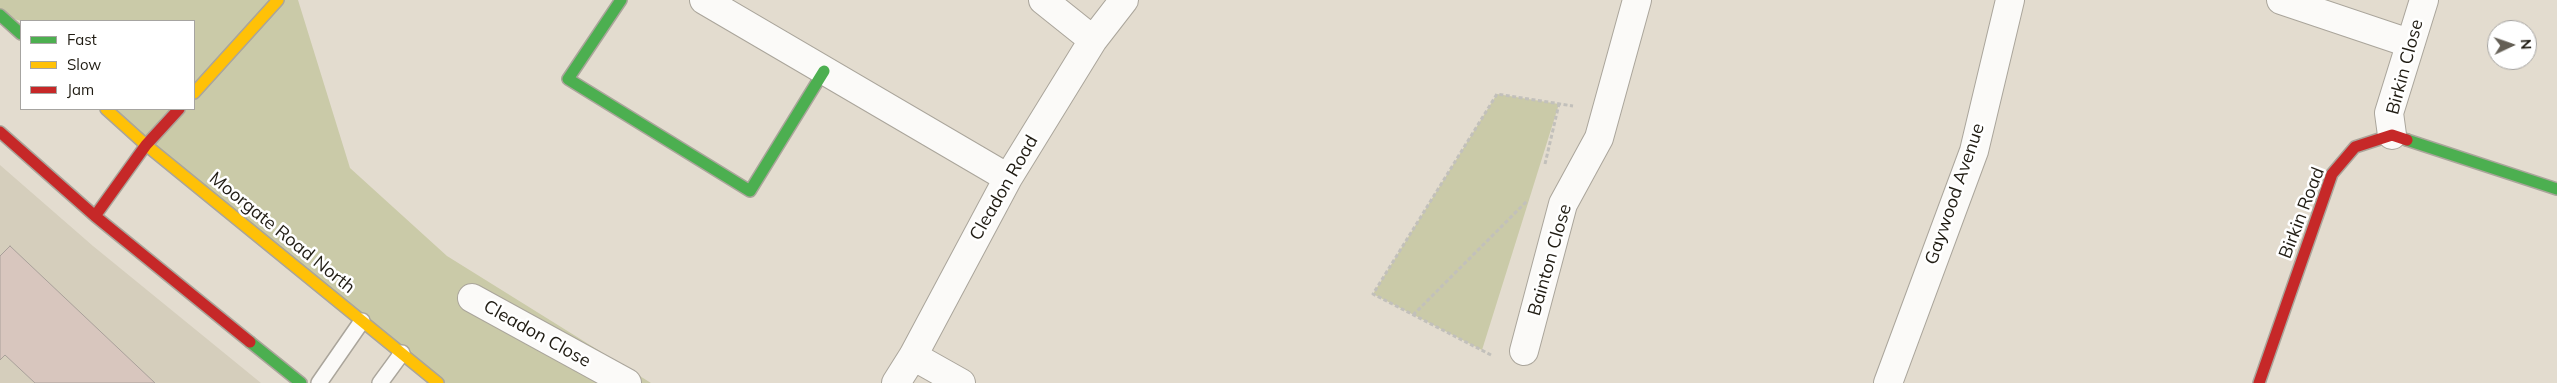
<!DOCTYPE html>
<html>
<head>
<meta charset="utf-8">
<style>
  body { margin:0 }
  #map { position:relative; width:2557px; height:383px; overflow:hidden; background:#e3dccf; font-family:Mulish,sans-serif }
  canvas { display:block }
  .legend { position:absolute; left:20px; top:20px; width:175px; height:90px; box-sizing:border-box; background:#fff; border:1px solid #a6a4a1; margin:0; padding:6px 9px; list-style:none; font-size:15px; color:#201c13 }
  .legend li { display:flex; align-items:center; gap:10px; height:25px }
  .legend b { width:25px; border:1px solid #a6a4a1 }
  .north { position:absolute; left:2487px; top:20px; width:50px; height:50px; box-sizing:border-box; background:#fff; border:1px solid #a6a4a1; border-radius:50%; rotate:87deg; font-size:14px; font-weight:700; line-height:20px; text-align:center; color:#201c13 }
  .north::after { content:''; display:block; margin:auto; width:18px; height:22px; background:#645f55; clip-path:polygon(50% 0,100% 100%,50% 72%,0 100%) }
</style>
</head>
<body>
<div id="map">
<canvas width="2557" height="383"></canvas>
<ul class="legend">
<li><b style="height:6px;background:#4caf50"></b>Fast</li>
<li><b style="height:6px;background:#ffc107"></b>Slow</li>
<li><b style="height:6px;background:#c62828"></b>Jam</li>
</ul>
<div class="north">N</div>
</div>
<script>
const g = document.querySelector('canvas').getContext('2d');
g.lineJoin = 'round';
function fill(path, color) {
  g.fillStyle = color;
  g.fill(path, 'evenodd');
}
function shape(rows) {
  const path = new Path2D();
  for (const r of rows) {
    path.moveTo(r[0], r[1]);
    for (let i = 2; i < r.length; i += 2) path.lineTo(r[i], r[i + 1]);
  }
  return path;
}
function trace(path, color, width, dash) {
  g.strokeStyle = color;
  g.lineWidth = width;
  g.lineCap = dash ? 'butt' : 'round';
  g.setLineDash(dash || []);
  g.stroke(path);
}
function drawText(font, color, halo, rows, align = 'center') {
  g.font = font + ' Mulish,sans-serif';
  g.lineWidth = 5;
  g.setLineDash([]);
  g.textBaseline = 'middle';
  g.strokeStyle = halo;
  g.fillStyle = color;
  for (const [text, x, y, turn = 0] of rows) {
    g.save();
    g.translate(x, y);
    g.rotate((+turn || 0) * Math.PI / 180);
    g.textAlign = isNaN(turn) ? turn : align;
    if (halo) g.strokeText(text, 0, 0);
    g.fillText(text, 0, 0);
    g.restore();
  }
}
const industrial = shape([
  [0,165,93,246,261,383,0,383]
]);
const green = shape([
  [0,0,298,0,350,168,447,256,651,383,438,383,106,109,194,109,194,21,21,21,0,15],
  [1497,94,1559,104,1482,350,1373,294]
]);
const building = shape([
  [10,246,155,383,35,383,5,355,0,360,0,256,10,246]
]);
const path = shape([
  [1545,164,1559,104],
  [1413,315,1528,200],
  [1491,355,1373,294,1497,94,1573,106]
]);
const lane = shape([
  [319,383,362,321],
  [380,383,402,353]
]);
const street = shape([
  [704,0,1008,178],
  [1043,0,1093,40],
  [2281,0,2409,43],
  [2392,135,2389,113,2424,0],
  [472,298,627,383],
  [1524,351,1563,204,1599,138,1637,0],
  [913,356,961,383],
  [896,383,913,356,1008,178,1093,40,1124,0],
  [1888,383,1974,151,2010,0]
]);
const fast = shape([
  [621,0,568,79,750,191,824,71],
  [0,15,21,34],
  [2407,140,2557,189],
  [250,342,301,383]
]);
const slow = shape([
  [194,93,278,0],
  [106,109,146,145,438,383]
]);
const jam = shape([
  [0,132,95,216,250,342],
  [95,216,146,145,179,109],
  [2259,383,2332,174,2355,147,2392,135,2407,140]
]);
const streetNames = [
  ["Birkin Close",2405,67,-75],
  ["Cleadon Road",1004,188,-60],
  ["Gaywood Avenue",1955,194,-71],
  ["Birkin Road",2302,213,-69],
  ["Moorgate Road North",282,233,39],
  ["Bainton Close",1550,260,-74],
  ["Cleadon Close",537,334,29]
];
fill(industrial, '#d5cebc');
fill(green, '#cacaa8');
fill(building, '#d8c6be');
trace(building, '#a9a09a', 1);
trace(lane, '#aaa59b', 18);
trace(street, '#aaa59b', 30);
trace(fast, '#aaa59b', 14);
trace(slow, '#aaa59b', 14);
trace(jam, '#aaa59b', 14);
trace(path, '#c2c0bb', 3, [4, 2.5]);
trace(lane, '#fbfaf8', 15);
trace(street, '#fbfaf8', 28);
trace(fast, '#4caf50', 11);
trace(slow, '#ffc107', 11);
trace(jam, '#c62828', 11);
drawText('18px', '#201c13', '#fff', streetNames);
</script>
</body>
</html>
